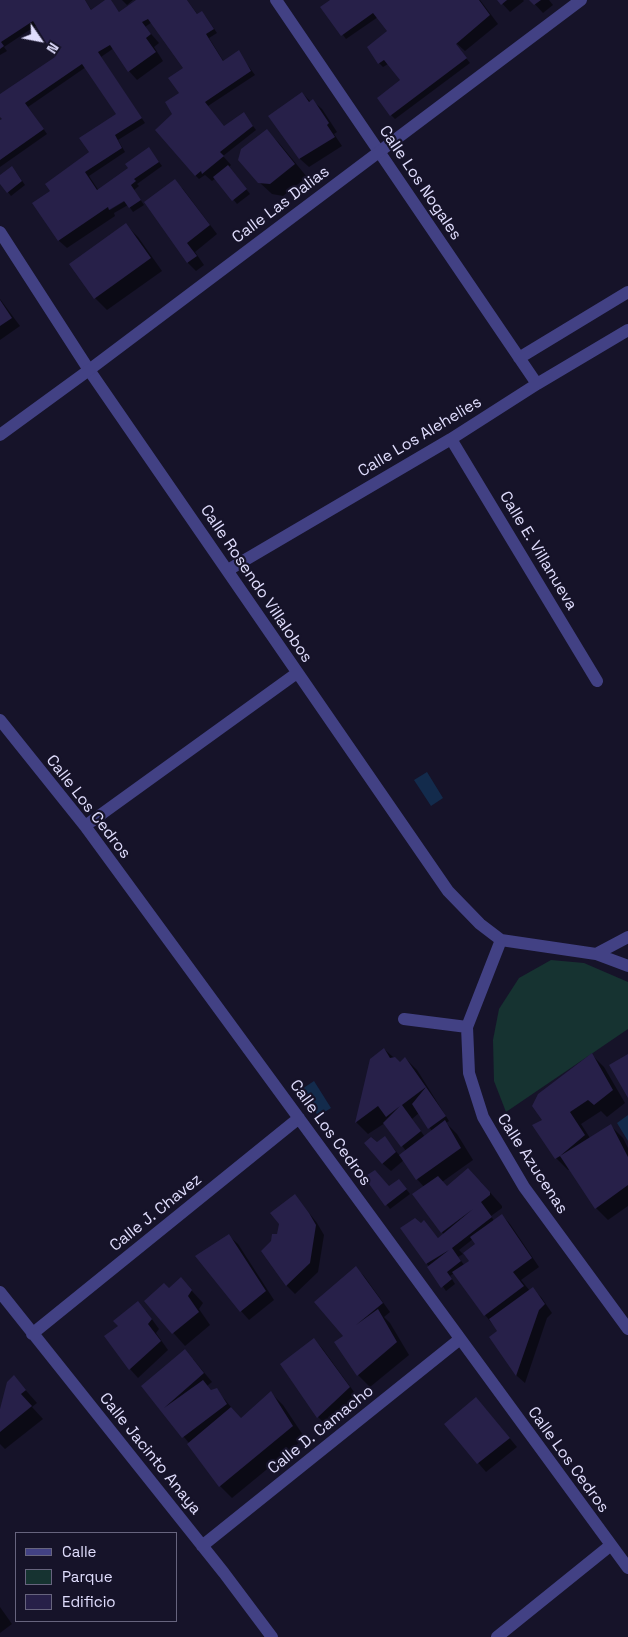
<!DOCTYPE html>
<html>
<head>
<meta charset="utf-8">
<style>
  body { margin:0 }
  #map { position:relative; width:628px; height:1637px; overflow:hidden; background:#161329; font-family:"Space Grotesk",sans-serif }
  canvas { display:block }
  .legend { position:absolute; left:15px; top:1532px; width:162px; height:90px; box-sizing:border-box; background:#161329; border:1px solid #67647e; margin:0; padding:6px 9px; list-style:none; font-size:15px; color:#e0ddfd }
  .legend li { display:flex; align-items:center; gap:10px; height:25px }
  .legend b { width:25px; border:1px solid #67647e }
  .north { position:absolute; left:15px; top:15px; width:50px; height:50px; -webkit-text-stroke:4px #161329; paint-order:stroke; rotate:123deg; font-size:14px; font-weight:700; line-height:20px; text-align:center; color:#e0ddfd }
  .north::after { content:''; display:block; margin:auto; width:18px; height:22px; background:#e0ddfd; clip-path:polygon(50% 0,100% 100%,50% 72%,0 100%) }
</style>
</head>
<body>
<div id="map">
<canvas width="628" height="1637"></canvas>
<ul class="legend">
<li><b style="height:6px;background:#424184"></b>Calle</li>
<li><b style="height:14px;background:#163331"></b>Parque</li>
<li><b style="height:14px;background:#272049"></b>Edificio</li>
</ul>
<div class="north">N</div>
</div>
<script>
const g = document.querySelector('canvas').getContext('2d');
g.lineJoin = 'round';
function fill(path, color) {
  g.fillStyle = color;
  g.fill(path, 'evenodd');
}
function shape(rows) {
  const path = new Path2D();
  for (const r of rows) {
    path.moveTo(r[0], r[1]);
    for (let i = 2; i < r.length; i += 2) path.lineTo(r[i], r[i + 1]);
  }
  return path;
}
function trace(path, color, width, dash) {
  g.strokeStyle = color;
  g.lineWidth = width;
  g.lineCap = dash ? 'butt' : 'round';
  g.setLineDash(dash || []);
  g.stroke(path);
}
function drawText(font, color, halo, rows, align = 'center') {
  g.font = font + ' "Space Grotesk",sans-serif';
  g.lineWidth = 4.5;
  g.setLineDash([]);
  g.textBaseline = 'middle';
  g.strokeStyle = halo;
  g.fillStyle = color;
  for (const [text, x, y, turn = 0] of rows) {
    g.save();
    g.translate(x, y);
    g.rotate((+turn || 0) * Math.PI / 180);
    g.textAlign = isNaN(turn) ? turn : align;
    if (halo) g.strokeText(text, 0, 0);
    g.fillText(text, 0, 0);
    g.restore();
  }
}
const green = shape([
  [551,960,584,963,628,982,628,1029,506,1112,494,1081,493,1040,499,1009,519,978]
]);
const water = shape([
  [427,772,443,798,431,806,414,780],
  [314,1081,331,1108,318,1116,302,1089],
  [628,1115,628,1141,617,1123]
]);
const shadow = shape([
  [0,0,85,0,92,11,110,0,120,13,138,0,187,0,198,15,202,13,206,17,217,33,209,38,224,62,238,52,255,75,208,106,224,128,244,114,256,130,223,156,231,165,229,167,250,194,237,204,216,178,212,181,205,175,199,179,195,175,174,114,181,93,185,68,152,22,145,27,159,43,154,47,163,61,137,80,129,71,114,48,101,57,145,123,118,140,125,152,89,176,99,191,130,169,149,148,162,166,137,184,139,186,134,190,144,205,133,212,128,205,114,213,115,216,67,248,58,240,52,191,91,153,118,114,86,67,28,107,47,134,0,167,0,122,3,119,0,114,0,96,57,57,37,25,4,47,7,51,0,55],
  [128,196,130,198,110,210,110,208],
  [122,0,133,0,127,5],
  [332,0,480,0,498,24,465,51,455,42,454,43,470,63,395,119,391,115,402,80,388,64,383,67,379,63,388,31,378,17,346,39,322,7],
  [499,0,523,0,524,1,510,12],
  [531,0,549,0,553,5,543,13],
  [302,93,311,102,313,101,322,109,337,132,334,134,342,146,309,167,300,159,269,116],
  [267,131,279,143,307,177,283,196,272,194,259,182],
  [16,172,25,185,11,196,0,182,0,176],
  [174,180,183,189,217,234,195,252,204,265,196,271,188,263,146,202],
  [126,225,138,237,162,271,107,310,95,298,71,264],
  [0,299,20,326,0,340],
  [384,1049,401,1064,405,1058,417,1070,449,1121,446,1123,457,1134,473,1160,442,1182,447,1188,480,1181,502,1206,502,1208,491,1216,494,1221,502,1215,510,1224,539,1267,521,1280,530,1291,532,1289,541,1297,552,1313,547,1318,525,1383,517,1376,491,1337,499,1332,485,1315,454,1273,450,1276,455,1284,446,1291,402,1228,420,1224,424,1222,439,1239,444,1235,442,1232,424,1187,417,1179,404,1160,391,1171,382,1163,377,1144,385,1138,400,1156,406,1151,385,1123,368,1134,356,1122,371,1060],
  [419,1113,432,1131,425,1137,412,1119],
  [473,1239,476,1244,470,1262,465,1266,458,1257,463,1254,459,1250],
  [592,1055,604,1067,625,1103,607,1117,601,1111,581,1124,590,1138,611,1126,623,1138,628,1148,628,1206,608,1220,596,1208,570,1169,568,1170,556,1158,544,1121],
  [366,1178,390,1188,403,1185,410,1194,390,1209],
  [295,1195,317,1223,324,1235,318,1272,295,1294,287,1286,263,1251,278,1235],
  [229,1236,238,1244,274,1300,249,1320,241,1311],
  [356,1268,364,1276,390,1312,384,1317,390,1323,409,1355,370,1387,358,1375,344,1336],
  [181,1279,203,1303,199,1309,210,1325,185,1346,145,1301,169,1289],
  [146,1311,159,1329,156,1333,168,1350,138,1378,130,1369,106,1336],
  [314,1339,322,1348,357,1396,326,1425,318,1417],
  [193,1359,212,1382,207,1386,212,1391,216,1389,241,1419,271,1393,283,1405,305,1438,232,1498,220,1486,189,1443,142,1387],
  [14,1377,37,1403,32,1407,43,1419,5,1449,0,1444,0,1414],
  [484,1407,517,1447,486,1472,445,1424],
  [0,1607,12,1624,0,1633]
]);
const building = shape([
  [0,0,85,0,91,10,105,0,111,0,119,12,136,0,187,0,197,14,202,11,214,29,206,34,223,61,239,50,251,71,205,102,224,126,244,112,253,126,220,152,224,156,202,174,201,171,195,176,155,130,172,114,165,102,179,93,168,78,183,68,148,19,142,22,151,34,146,38,156,52,128,72,110,45,98,52,142,118,115,135,122,148,85,172,97,190,128,168,125,164,149,147,159,162,134,179,136,181,131,185,141,200,129,208,124,201,109,210,108,207,58,241,32,203,50,191,45,184,89,152,79,138,116,114,82,64,25,103,44,129,0,160,0,120,2,119,0,117,0,94,55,57,33,21,1,42,4,46,0,49],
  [330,0,479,0,490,15,456,44,467,58,390,116,377,98,400,80,384,60,378,64,367,47,387,31,373,13,341,36,320,7],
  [497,0,507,0,501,5],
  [529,0,541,0,534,5],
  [302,92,309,102,313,99,329,123,327,125,335,137,299,159,268,116],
  [267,129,295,164,270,184,258,183,238,160,241,149],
  [228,165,247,189,232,201,213,177],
  [12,166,22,181,7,193,0,184,0,175],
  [175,179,210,225,187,243,197,256,187,263,144,202],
  [126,223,151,258,94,299,69,264],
  [0,300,12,318,0,326],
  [384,1048,390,1058,395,1057,400,1062,405,1057,426,1087,402,1105,421,1131,401,1147,383,1123,400,1106,386,1117,378,1106,355,1123,370,1059],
  [592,1053,613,1090,594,1105,588,1100,570,1112,585,1135,560,1156,611,1124,628,1157,628,1185,595,1209,560,1156,555,1159,532,1125,542,1120,532,1106,538,1094],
  [628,1054,628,1098,609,1065],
  [426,1087,446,1116,428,1129,412,1104],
  [445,1120,461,1148,416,1180,399,1155],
  [385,1136,396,1152,382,1164,364,1143,371,1137,377,1142],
  [468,1168,490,1192,490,1195,481,1202,492,1217,452,1248,461,1261,447,1272,452,1279,441,1288,427,1267,449,1250,426,1264,400,1228,415,1218,421,1223,424,1220,438,1238,473,1209,441,1233,412,1194,438,1176,447,1186],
  [375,1170,389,1186,399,1179,407,1189,385,1206,364,1177],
  [295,1194,309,1213,316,1225,310,1263,286,1286,261,1251,271,1241,272,1234,277,1234,279,1224,270,1213],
  [502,1214,532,1258,513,1272,524,1286,484,1316,452,1272,469,1261,463,1253,475,1244,470,1237],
  [229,1234,266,1291,240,1312,195,1256],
  [356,1266,383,1303,356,1325,378,1309,397,1342,357,1376,334,1342,343,1336,314,1302],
  [181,1277,192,1290,188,1296,199,1312,172,1334,144,1301,164,1283,169,1288],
  [533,1287,545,1304,539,1310,516,1376,489,1337,497,1331,489,1319],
  [138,1301,152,1319,148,1324,161,1341,129,1370,104,1336,118,1326,113,1321],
  [314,1338,350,1387,317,1418,280,1364],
  [185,1349,204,1373,164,1408,203,1380,211,1390,217,1388,227,1404,182,1438,141,1386],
  [14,1375,26,1390,21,1394,32,1406,0,1432,0,1409,7,1382],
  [271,1391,293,1426,219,1487,187,1444,231,1407,241,1418],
  [476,1397,510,1438,477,1464,444,1424]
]);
const minor = shape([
  [276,0,537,384],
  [0,232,89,370,448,891,480,924,501,940,596,954,628,966],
  [519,358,628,292],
  [451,439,597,681],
  [228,570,451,439,537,384,628,330],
  [0,720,85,826,628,1568],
  [85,826,297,673],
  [501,940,467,1027,469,1073,483,1117,524,1187,628,1329],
  [596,954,628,937],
  [404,1019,467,1027],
  [0,1292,224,1573,272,1637],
  [32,1334,299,1118],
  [202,1546,460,1339],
  [497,1637,611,1545]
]);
const tertiary = shape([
  [0,435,89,370,581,0]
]);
const streetNames = [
  ["Calle Los Nogales",420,183,56],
  ["Calle Las Dalias",281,205,-37],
  ["Calle Los Alehelies",420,437,-31],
  ["Calle E. Villanueva",538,551,59],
  ["Calle Rosendo Villalobos",256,584,56],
  ["Calle Los Cedros",88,807,52],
  ["Calle Los Cedros",330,1133,54],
  ["Calle Azucenas",532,1164,57],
  ["Calle J. Chavez",156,1213,-39],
  ["Calle D. Camacho",321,1430,-39],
  ["Calle Jacinto Anaya",150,1454,51],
  ["Calle Los Cedros",568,1460,54]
];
fill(green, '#163331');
fill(water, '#132b4c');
fill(shadow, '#0007');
fill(building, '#272049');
trace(minor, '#424184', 12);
trace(tertiary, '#424184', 12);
drawText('16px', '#e0ddfd', '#161329', streetNames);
</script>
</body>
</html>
